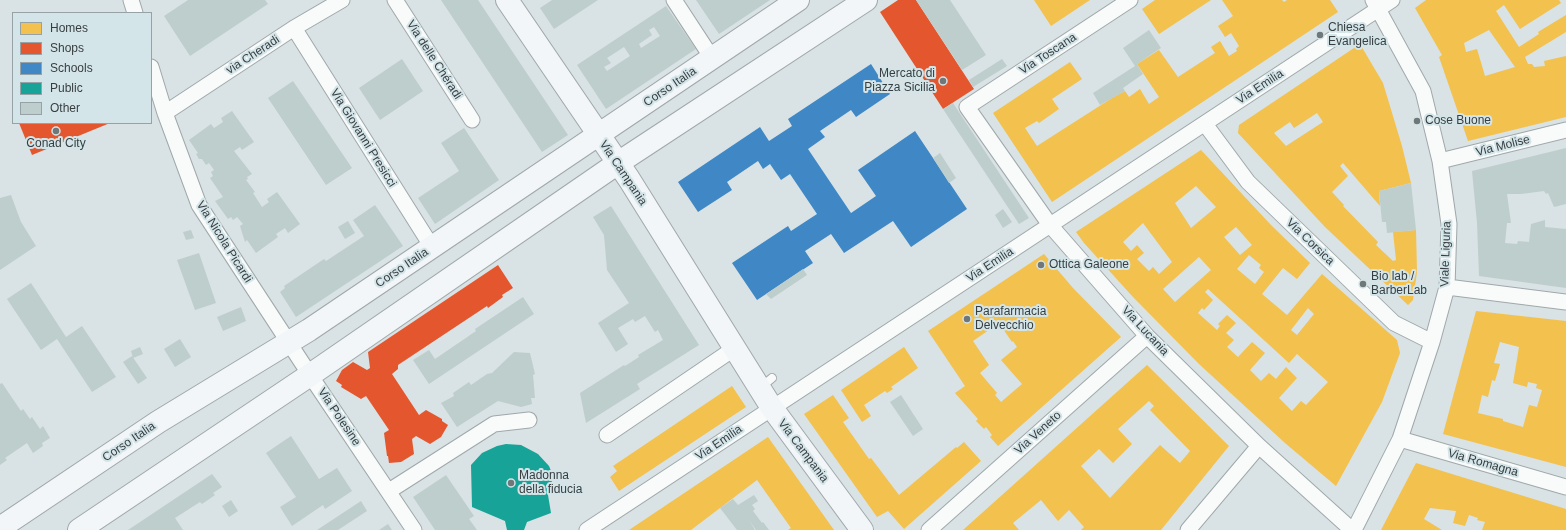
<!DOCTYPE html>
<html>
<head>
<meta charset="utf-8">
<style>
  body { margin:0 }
  #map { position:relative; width:1566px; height:530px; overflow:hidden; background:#d9e2e4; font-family:Arial,sans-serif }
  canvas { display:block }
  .legend { position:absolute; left:12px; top:12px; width:140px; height:112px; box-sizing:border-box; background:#d4e5e9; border:1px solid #96a2a5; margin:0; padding:5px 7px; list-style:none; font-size:12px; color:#383e40 }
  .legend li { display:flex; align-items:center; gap:8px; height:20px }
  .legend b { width:20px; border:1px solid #96a2a5 }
</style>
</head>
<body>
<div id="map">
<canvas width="1566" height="530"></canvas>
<ul class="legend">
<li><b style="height:11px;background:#f2c14e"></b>Homes</li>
<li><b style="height:11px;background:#e4572e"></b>Shops</li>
<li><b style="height:11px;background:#3f88c5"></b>Schools</li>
<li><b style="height:11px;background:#17a398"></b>Public</li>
<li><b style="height:11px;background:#bececd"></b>Other</li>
</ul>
</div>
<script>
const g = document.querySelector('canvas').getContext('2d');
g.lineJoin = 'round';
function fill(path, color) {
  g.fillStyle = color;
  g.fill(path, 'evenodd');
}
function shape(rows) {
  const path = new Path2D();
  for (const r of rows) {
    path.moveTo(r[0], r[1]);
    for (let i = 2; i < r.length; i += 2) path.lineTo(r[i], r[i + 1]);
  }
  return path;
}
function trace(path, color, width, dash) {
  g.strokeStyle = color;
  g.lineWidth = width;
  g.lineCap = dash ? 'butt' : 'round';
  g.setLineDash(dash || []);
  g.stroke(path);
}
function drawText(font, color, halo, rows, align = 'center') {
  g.font = font + ' Arial,sans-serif';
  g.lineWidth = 4;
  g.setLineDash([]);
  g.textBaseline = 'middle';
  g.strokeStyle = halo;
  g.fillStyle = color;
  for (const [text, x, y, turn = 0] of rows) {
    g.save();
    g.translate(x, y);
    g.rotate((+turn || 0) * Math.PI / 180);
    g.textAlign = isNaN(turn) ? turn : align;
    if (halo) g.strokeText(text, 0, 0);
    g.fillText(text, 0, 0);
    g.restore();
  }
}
const homes = shape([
  [1034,0,1090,0,1051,26],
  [1155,0,1211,0,1159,34,1142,9],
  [1222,0,1282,0,1284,2,1287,0,1330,0,1338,12,1052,202,993,113,1070,62,1082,79,1052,99,1059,109,1039,123,1037,121,1025,128,1037,146,1112,98,1125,91,1129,97,1140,89,1149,104,1159,97,1137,64,1159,50,1178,77,1215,53,1211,47,1220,41,1229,56,1237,51,1236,49,1239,46,1231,33,1225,37,1218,26,1233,16],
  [1426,0,1559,0,1561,3,1520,29,1504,5,1496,11,1519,47,1539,34,1538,32,1566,15,1566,32,1525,57,1528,64,1532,64,1534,67,1545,66,1544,61,1566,56,1566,117,1468,141,1439,57,1442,55,1415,8],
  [1489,30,1515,67,1485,76,1477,49,1466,52,1464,43],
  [1360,44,1383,83,1402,146,1411,183,1379,191,1380,206,1343,163,1340,166,1348,176,1332,192,1344,205,1343,206,1378,242,1376,245,1393,261,1396,260,1393,232,1416,230,1417,272,1413,300,1408,305,1325,227,1238,133,1239,125],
  [1317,113,1323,122,1286,146,1274,133,1290,122,1294,128],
  [1201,150,1271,225,1310,263,1297,279,1283,268,1262,294,1287,315,1322,274,1397,340,1400,353,1382,402,1336,486,1285,443,1199,364,1133,297,1084,243,1076,232],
  [1196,186,1216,207,1191,228,1175,203],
  [1143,223,1172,262,1159,274,1153,267,1149,271,1137,259,1144,253,1137,245,1131,251,1123,242],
  [1236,227,1252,245,1240,255,1224,237],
  [1249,255,1261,265,1259,268,1264,272,1255,284,1237,269],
  [1199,257,1211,270,1175,302,1163,289],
  [1208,289,1289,363,1297,354,1328,382,1306,405,1301,401,1292,411,1279,398,1297,378,1286,367,1276,379,1269,373,1261,381,1250,370,1265,353,1252,342,1238,357,1227,347,1234,340,1226,333,1236,323,1227,315,1218,324,1220,326,1217,330,1198,313,1202,308,1204,310,1213,300,1205,292],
  [1308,308,1314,314,1297,335,1291,330],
  [1044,254,1073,288,1121,337,998,446,990,437,992,435,986,427,984,429,976,421,978,419,955,393,965,386,928,331],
  [999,323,1012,342,1013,341,1017,347,1001,360,1022,384,1001,402,995,395,997,393,980,373,989,365,973,341],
  [1476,311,1566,321,1566,467,1443,434],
  [1500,342,1519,347,1513,383,1527,387,1528,382,1537,384,1536,388,1542,390,1537,407,1529,405,1523,427,1503,421,1503,419,1478,413,1482,395,1488,397,1492,380,1495,381,1500,364,1494,363],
  [904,347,918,368,891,387,893,389,887,393,885,391,864,405,871,416,862,422,841,390],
  [1147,365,1229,446,1161,530,1081,530,1084,527,1069,510,1058,521,1041,500,1013,523,1019,530,963,530],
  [1149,401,1154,406,1150,410,1190,451,1180,463,1160,445,1110,498,1081,466,1099,449,1113,463,1132,444,1118,429],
  [732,386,746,407,619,491,610,477,617,471,613,466],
  [833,395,849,418,843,422,869,459,871,458,899,495,956,447,957,448,964,442,981,461,904,529,888,511,877,517,804,414],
  [768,437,834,530,788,530,791,528,757,480,691,530,629,530],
  [1416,463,1566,509,1566,530,1482,530,1485,522,1477,520,1478,518,1469,515,1465,526,1453,523,1456,511,1430,508,1424,519,1442,530,1381,530]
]);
const shops = shape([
  [898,0,916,0,974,89,943,109,880,12],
  [19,123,110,123,32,155],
  [498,265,513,288,502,295,503,297,488,308,487,306,398,365,398,369,392,374,419,415,426,410,442,419,442,421,448,425,441,437,430,444,416,436,412,439,414,454,401,462,389,463,388,456,387,456,384,433,389,430,366,396,361,399,341,387,342,385,336,381,342,370,353,362,367,370,370,368,368,352]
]);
const schools = shape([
  [871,64,890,94,856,117,851,110,820,131,825,137,808,149,851,213,876,196,858,170,915,131,967,209,911,247,893,221,844,253,831,234,805,251,813,263,757,300,732,263,788,226,791,231,817,214,790,174,781,180,770,164,763,169,758,161,727,182,732,190,698,212,678,182,760,127,769,141,792,126,788,119]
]);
const public = shape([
  [506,444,521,445,538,454,549,466,554,478,547,489,551,513,527,522,524,530,507,530,505,521,472,507,471,465,482,453,497,446]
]);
const building = shape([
  [188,0,265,0,268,4,190,56,164,16],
  [441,0,478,0,568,135,542,152],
  [552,0,598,0,554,29,540,8],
  [696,0,770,0,719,34],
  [916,0,950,0,986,55,962,70],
  [666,6,696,49,606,109,577,65],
  [654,27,660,36,641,48,639,44,652,35,649,30],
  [624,47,630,56,607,71,604,67,611,63,607,58],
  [1149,30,1161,48,1137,64,1143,74,1123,88,1125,91,1100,105,1093,93,1135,66,1123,48],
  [402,59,423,91,380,120,359,88],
  [1002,59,1007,66,973,87,969,80],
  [293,81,352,168,326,185,268,98],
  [953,103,1029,218,1019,224,943,109],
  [232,111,254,142,242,150,240,147,234,151,252,174,247,177,248,179,246,180,255,192,253,193,262,207,269,202,267,199,277,192,300,224,288,233,285,228,276,234,278,237,256,253,247,240,245,242,240,226,243,224,237,217,233,220,231,217,228,219,215,201,223,197,210,178,213,176,211,172,214,170,209,163,206,165,202,159,199,159,196,154,198,153,189,140,211,124,214,128,223,122,221,118],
  [464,128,499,180,435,224,418,198,459,171,441,143],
  [1566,148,1566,204,1554,207,1548,193,1546,194,1544,191,1521,194,1507,194,1511,223,1507,223,1505,243,1517,244,1518,241,1529,242,1531,224,1545,220,1545,227,1566,229,1566,288,1479,276,1477,223,1472,171],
  [940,153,956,178,949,183,933,158],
  [1411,183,1416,230,1387,233,1386,222,1382,222,1379,191],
  [11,195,21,222,36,246,0,270,0,198],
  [375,205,403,246,296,317,280,292,285,288,284,286,324,259,326,261,364,236,353,220],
  [611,206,699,345,637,384,640,389,586,423,580,393,624,365,625,366,639,357,638,355,663,340,658,330,655,332,645,316,635,322,633,319,618,328,628,344,616,352,598,323,629,303,607,270,604,235,593,217],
  [1003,209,1012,222,1003,228,995,215],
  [348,221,355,233,345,239,338,227],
  [191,230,194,238,186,240,183,232],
  [199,253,216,303,195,310,177,260],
  [803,269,807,275,771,299,766,294],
  [31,283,66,337,82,326,116,377,92,392,57,339,41,350,7,299],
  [523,297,534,314,429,384,413,360,429,350,435,359,476,331,475,329],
  [241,307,246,321,223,331,217,317],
  [180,339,191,357,175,367,164,349],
  [140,347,143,354,133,358,131,351],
  [514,352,530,353,535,374,533,375,535,398,531,398,532,404,521,407,498,401,457,427,441,403,454,396,453,393,469,382,471,385,487,374,492,373],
  [132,356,147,378,138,384,123,362],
  [2,383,21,411,23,409,30,419,32,417,40,429,43,426,50,438,42,443,43,446,33,453,27,443,5,458,7,460,0,465,0,384],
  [901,395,923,429,913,436,890,402],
  [291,436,319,479,337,468,352,491,325,509,323,505,292,526,280,507,296,497,266,453],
  [212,474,222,487,213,493,215,495,202,504,200,502,175,518,183,530,128,530],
  [446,475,474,516,469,519,477,530,435,530,413,497],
  [754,495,758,501,752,505,755,509,753,511,762,523,763,522,769,530,756,530,749,520,755,530,737,530,720,508,733,499,738,505],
  [231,500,238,511,229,517,222,506],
  [361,501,367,511,338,530,317,530],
  [388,524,392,530,379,530]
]);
const lane = shape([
  [760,388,772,378]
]);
const street = shape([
  [131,0,135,13],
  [395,0,472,120],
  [674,0,712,58],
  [1130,0,967,107,1050,225,1147,336,1259,446,1352,530],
  [294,28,432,247],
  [151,67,165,113,199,205,310,375,414,530],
  [165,113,294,28,342,0],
  [1205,124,1248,182,1394,323,1432,342],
  [1440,161,1566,130],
  [1447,287,1566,302],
  [607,435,735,348],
  [1400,439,1566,487],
  [389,491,494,424,529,420],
  [587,530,1392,0],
  [929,530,1147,336],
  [1188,530,1259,446],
  [1354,530,1400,439,1432,342,1447,287,1449,224,1440,161,1423,91,1373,0]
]);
const secondary = shape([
  [507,0,629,179,772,408,862,530],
  [0,528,158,422,309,330,798,0],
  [79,530,310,375,618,163,866,0]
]);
const markers = [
  [1320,35,4,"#707779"],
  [943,81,4,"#707779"],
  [1417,121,4,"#707779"],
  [56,131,4,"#707779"],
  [1041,265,4,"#707779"],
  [1363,284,4,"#707779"],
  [967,319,4,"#707779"],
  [511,483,4,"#707779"]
];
const poiNames = [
  ["Chiesa",1328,28],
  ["Evangelica",1328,42],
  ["Mercato di",935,74,"right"],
  ["Piazza Sicilia",935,88,"right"],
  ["Cose Buone",1425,121],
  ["Conad City",56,144,"center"],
  ["Ottica Galeone",1049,265],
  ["Bio lab /",1371,277],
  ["BarberLab",1371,291],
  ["Parafarmacia",975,312],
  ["Delvecchio",975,326],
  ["Madonna",519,476],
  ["della fiducia",519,490]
];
const streetNames = [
  ["Via Toscana",1048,54,-33],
  ["via Cheradi",253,55,-33],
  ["Via delle Chéradi",434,60,57],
  ["Corso Italia",670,87,-34],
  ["Via Emilia",1260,87,-33],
  ["Via Giovanni Presicci",363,138,58],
  ["Via Molise",1503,146,-14],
  ["Via Campania",623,173,56],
  ["Via Nicola Picardi",224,242,58],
  ["Via Corsica",1310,242,44],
  ["Viale Liguria",1446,254,-88],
  ["Via Emilia",990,265,-33],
  ["Corso Italia",402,268,-34],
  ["Via Lucania",1145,331,47],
  ["Via Polesine",339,417,56],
  ["Via Veneto",1038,433,-42],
  ["Corso Italia",129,442,-34],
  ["Via Emilia",719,443,-34],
  ["Via Campania",803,451,53],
  ["Via Romagna",1483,463,16]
];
fill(homes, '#f2c14e');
fill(shops, '#e4572e');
fill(schools, '#3f88c5');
fill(public, '#17a398');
fill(building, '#bececd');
trace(lane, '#a0a8a9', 10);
trace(street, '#a0a8a9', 17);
trace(secondary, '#a0a8a9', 24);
trace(lane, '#f9fbfb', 8);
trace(street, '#f9fbfb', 15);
trace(secondary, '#f2f6f8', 22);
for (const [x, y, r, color] of markers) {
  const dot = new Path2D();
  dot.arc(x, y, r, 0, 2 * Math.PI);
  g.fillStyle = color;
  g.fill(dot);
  trace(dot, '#d4e5e9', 1.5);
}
drawText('12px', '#383e40', '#d4e5e9', poiNames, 'left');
drawText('12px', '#383e40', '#d4e5e9', streetNames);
</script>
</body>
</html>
